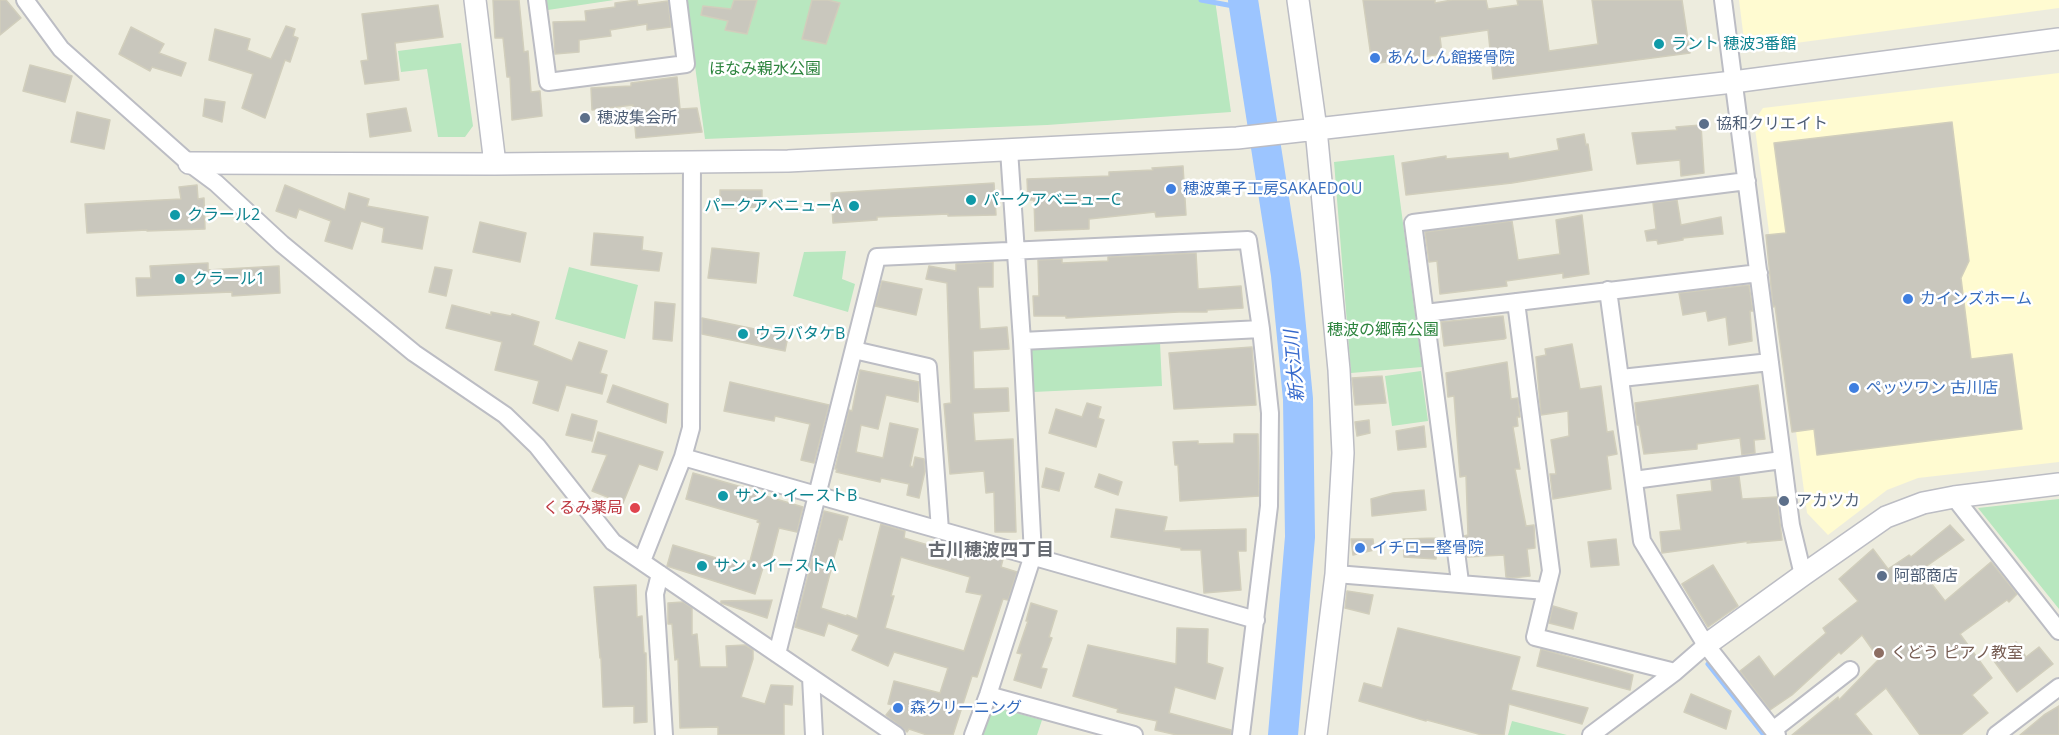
<!DOCTYPE html>
<html>
<head>
<meta charset="utf-8">
<style>
  body { margin:0 }
  canvas { display:block; background:#edecde }
</style>
</head>
<body>
<canvas width="2059" height="735"></canvas>
<script>
const g = document.querySelector('canvas').getContext('2d');
g.lineJoin = 'round';
function fill(path, color) {
  g.fillStyle = color;
  g.fill(path, 'evenodd');
}
function shape(rows) {
  const path = new Path2D();
  for (const r of rows) {
    path.moveTo(r[0], r[1]);
    for (let i = 2; i < r.length; i += 2) path.lineTo(r[i], r[i + 1]);
  }
  return path;
}
function trace(path, color, width, dash) {
  g.strokeStyle = color;
  g.lineWidth = width;
  g.lineCap = dash ? 'butt' : 'round';
  g.setLineDash(dash || []);
  g.stroke(path);
}
function drawText(font, color, halo, rows, align = 'center') {
  g.font = font + ' "Open Sans","Noto Sans JP",sans-serif';
  g.lineWidth = 5;
  g.setLineDash([]);
  g.textBaseline = 'middle';
  g.strokeStyle = halo;
  g.fillStyle = color;
  for (const [text, x, y, turn = 0] of rows) {
    g.save();
    g.translate(x, y);
    g.rotate((+turn || 0) * Math.PI / 180);
    g.textAlign = isNaN(turn) ? turn : align;
    if (halo) g.strokeText(text, 0, 0);
    g.fillText(text, 0, 0);
    g.restore();
  }
}
const commercial = shape([
  [1739,0,2059,0,2059,8,1758,48,1744,40],
  [2059,73,2059,462,1918,478,1887,490,1828,535,1807,513,1754,121,1763,108]
]);
const green = shape([
  [546,0,614,0,548,10],
  [686,0,1215,0,1231,112,1047,125,705,139],
  [461,43,473,126,465,137,438,137,427,69,401,72,398,51],
  [1394,155,1422,367,1351,373,1334,162],
  [846,251,842,279,855,284,848,312,793,296,804,252],
  [569,267,638,285,625,339,555,319],
  [1160,342,1162,386,1033,392,1031,348],
  [1421,371,1428,421,1392,426,1385,376],
  [2059,499,2059,609,1978,508],
  [1001,709,1042,720,1037,735,981,735,988,715,993,711],
  [1512,721,1567,735,1508,735]
]);
const stream = shape([
  [1201,0,1244,8],
  [1708,664,1764,735]
]);
const river = shape([
  [1243,0,1286,275,1298,399,1300,537,1283,735]
]);
const building = shape([
  [0,0,6,0,21,18,0,35,0,0],
  [493,0,519,0,524,52,528,51,531,92,540,91,542,116,512,120,510,77,507,77,503,38,495,38,493,0],
  [637,0,638,5,668,1,671,27,647,30,647,24,610,30,611,36,579,40,579,52,555,54,553,22,586,21,585,11,615,7,615,3,637,0],
  [734,0,757,0,747,34,725,30,728,21,701,15,703,6,731,9,734,0],
  [812,0,828,0,840,3,826,44,802,39,812,0],
  [1363,0,1435,0,1435,3,1452,0,1486,0,1488,9,1518,5,1517,0,1542,0,1549,51,1598,44,1592,0,1682,0,1690,53,1493,79,1488,30,1440,37,1442,54,1372,64,1363,0],
  [438,5,443,37,395,43,399,80,365,84,361,61,368,60,362,14,438,5],
  [286,26,295,29,293,36,298,38,290,62,285,60,265,118,242,108,253,74,209,60,215,29,250,39,247,50,271,59,286,26],
  [131,27,164,44,159,53,186,63,181,76,152,67,150,71,119,54,131,27],
  [30,65,72,76,65,102,23,91,30,65],
  [677,77,680,109,697,108,702,132,636,138,633,105,592,110,591,88,631,86,631,83,677,77],
  [205,99,225,102,222,122,203,116,205,99],
  [406,108,411,131,370,137,367,114,406,108],
  [77,112,110,120,104,149,71,142,77,112],
  [1952,122,1969,261,1961,278,1971,359,2012,354,2022,429,1817,455,1814,429,1792,432,1775,306,1773,307,1766,235,1786,233,1774,143,1952,122],
  [1701,125,1704,173,1681,176,1680,160,1637,164,1632,133,1677,130,1676,127,1701,125],
  [1584,134,1586,145,1588,144,1592,170,1512,183,1406,195,1402,163,1446,156,1446,159,1508,153,1509,159,1559,150,1557,139,1584,134],
  [1183,166,1186,215,1156,217,1155,212,1089,219,1089,229,1035,231,1034,200,1028,200,1027,179,1109,176,1109,172,1153,170,1152,168,1183,166],
  [994,183,996,215,948,216,948,214,877,217,877,220,833,223,831,193,994,183],
  [197,185,198,199,204,198,205,229,147,231,147,230,87,233,85,204,181,199,179,187,197,185],
  [285,185,345,210,349,193,369,199,367,206,428,217,422,249,382,242,384,228,361,221,352,249,325,241,331,221,299,209,296,218,276,211,285,185],
  [720,190,762,190,762,207,720,208,720,190],
  [1677,200,1681,225,1721,217,1723,234,1683,238,1683,240,1658,244,1657,240,1647,241,1645,231,1656,229,1653,203,1677,200],
  [1582,215,1589,274,1563,278,1563,273,1506,281,1507,286,1440,294,1437,261,1429,262,1425,232,1512,221,1518,260,1560,254,1556,220,1582,215],
  [480,222,526,233,520,262,473,252,480,222],
  [594,233,643,237,642,250,662,253,659,271,591,265,594,233],
  [712,248,759,253,756,283,708,278,712,248],
  [1196,253,1198,289,1241,286,1243,308,1207,310,1207,312,1179,312,1066,318,1066,316,1034,316,1033,296,1039,296,1038,260,1062,259,1062,263,1108,261,1108,257,1196,253],
  [993,262,993,287,978,287,980,329,1007,327,1009,349,973,351,974,389,1008,388,1009,411,973,413,975,441,1013,439,1016,532,995,532,994,492,986,493,984,471,950,474,944,404,951,403,947,283,926,279,929,266,956,271,956,264,993,262],
  [208,263,208,270,279,266,280,293,232,296,232,292,137,296,136,278,151,278,150,266,208,263],
  [435,267,452,270,446,296,429,292,435,267],
  [882,281,922,289,916,315,875,306,882,281],
  [1749,285,1753,311,1750,311,1752,341,1729,345,1726,317,1708,321,1706,311,1683,315,1679,293,1749,285],
  [655,302,675,304,672,341,653,339,655,302],
  [452,305,491,315,491,312,511,316,512,314,539,322,533,345,572,361,579,342,607,351,600,373,607,375,602,394,566,385,558,411,533,403,539,381,495,370,502,342,446,328,452,305],
  [1503,316,1506,338,1504,339,1444,346,1441,322,1503,316],
  [702,318,788,336,785,351,702,334,702,318],
  [1572,344,1580,389,1601,386,1607,432,1613,431,1617,454,1607,456,1611,489,1553,499,1550,474,1556,474,1551,440,1569,436,1568,411,1541,415,1536,357,1546,355,1545,349,1572,344],
  [1252,347,1256,405,1174,409,1169,353,1252,347],
  [1507,362,1511,399,1518,398,1520,417,1517,417,1518,426,1513,427,1520,469,1515,469,1526,526,1534,525,1535,548,1527,549,1530,576,1512,578,1506,577,1504,555,1467,557,1464,536,1468,535,1466,476,1460,477,1454,396,1448,397,1446,373,1507,362],
  [860,370,919,382,918,402,886,395,878,429,861,425,856,452,883,458,890,423,918,429,910,466,913,467,915,457,924,459,925,471,919,498,907,495,909,484,881,478,880,482,836,472,837,469,835,469,849,410,852,411,860,370],
  [1382,376,1386,403,1355,405,1352,378,1382,376],
  [730,382,829,405,814,463,801,460,810,424,775,416,774,421,724,411,730,382],
  [613,385,668,404,666,423,607,402,613,385],
  [1758,385,1765,439,1754,440,1755,453,1742,455,1740,438,1697,444,1697,449,1644,454,1639,425,1637,425,1635,403,1758,385],
  [1087,403,1101,407,1098,418,1104,420,1096,447,1049,433,1056,409,1082,417,1087,403],
  [572,414,597,421,592,441,566,435,572,414],
  [1369,420,1370,433,1357,436,1355,422,1369,420],
  [1424,426,1426,447,1398,450,1396,431,1424,426],
  [598,432,663,452,657,470,639,464,623,503,592,491,607,455,592,452,598,432],
  [1234,434,1258,434,1259,496,1180,501,1178,465,1175,465,1173,442,1198,441,1198,444,1234,443,1234,434],
  [1046,468,1064,473,1059,491,1042,487,1046,468],
  [693,473,759,492,759,494,803,507,797,532,779,528,770,563,765,561,755,594,667,566,673,545,746,567,748,561,750,561,760,523,757,522,758,520,686,499,693,473],
  [1099,474,1122,482,1118,495,1095,487,1099,474],
  [1739,476,1742,499,1777,497,1782,540,1747,543,1750,541,1662,553,1660,532,1681,530,1677,495,1712,491,1711,480,1739,476],
  [1424,490,1426,510,1372,516,1371,499,1393,493,1424,490],
  [1116,509,1167,517,1164,531,1246,529,1246,551,1238,551,1241,590,1204,593,1201,550,1181,550,1181,548,1111,537,1116,509],
  [824,511,848,517,842,540,839,539,821,608,846,616,847,615,857,619,881,524,905,531,904,538,962,555,964,548,1003,559,1001,567,1017,572,1008,600,1003,599,977,677,972,676,953,735,927,735,909,729,907,732,886,715,894,705,888,704,894,681,940,693,948,668,894,652,888,666,852,650,859,635,828,623,824,636,795,627,824,511],
  [901,557,970,577,966,592,982,595,964,651,885,628,894,596,891,596,901,557],
  [1950,525,1964,540,1921,570,1945,601,1991,562,2017,594,2009,602,2007,600,1960,634,1992,678,1972,695,1988,713,1961,735,1920,735,1886,688,1855,714,1872,735,1792,735,1838,697,1839,700,1879,659,1862,635,1841,654,1839,652,1792,695,1770,710,1740,671,1759,656,1774,677,1826,633,1823,628,1858,601,1839,579,1873,549,1888,569,1909,555,1911,557,1950,525],
  [1437,538,1436,559,1404,557,1403,539,1437,538],
  [1351,539,1373,539,1374,550,1353,555,1351,539],
  [1616,539,1619,565,1591,567,1588,542,1616,539],
  [1713,565,1738,606,1708,627,1682,584,1713,565],
  [636,585,637,617,642,616,644,653,646,653,647,722,634,723,634,706,603,707,601,658,600,658,594,587,636,585],
  [1347,591,1373,595,1369,614,1345,608,1347,591],
  [772,600,767,618,721,603,721,601,772,600],
  [683,602,692,608,692,635,697,634,700,667,727,667,726,646,745,645,753,650,753,659,741,697,765,704,771,685,793,686,792,705,784,704,784,735,718,735,718,727,680,728,678,659,675,660,672,624,668,624,668,603,683,602],
  [1031,603,1057,611,1049,637,1052,638,1041,668,1047,669,1041,688,1014,680,1022,654,1017,653,1028,621,1026,621,1031,603],
  [1553,606,1577,613,1573,629,1549,623,1553,606],
  [1177,628,1208,629,1207,663,1223,668,1215,699,1175,687,1169,713,1231,730,1231,735,1177,735,1155,730,1157,721,1117,712,1118,709,1073,696,1088,645,1176,664,1177,628],
  [1398,628,1520,657,1511,690,1588,708,1582,724,1509,704,1504,735,1482,735,1427,720,1426,721,1359,701,1364,683,1382,688,1398,628],
  [2016,642,2026,657,2039,647,2053,664,2017,692,1994,661,2016,642],
  [1541,649,1633,675,1630,690,1537,666,1541,649],
  [1691,694,1731,711,1726,729,1684,712,1691,694],
  [2059,706,2059,735,2020,735,2044,715,2059,706]
]);
const minor = shape([
  [25,0,61,49,189,163,216,183,282,244,414,353,505,415,537,446,613,542,896,735],
  [537,0,548,82,686,64,678,0],
  [1723,0,1791,525,1803,575],
  [1608,290,1642,541,1706,645,1777,735],
  [1425,313,1759,273],
  [1022,341,1261,329],
  [854,350,928,367,940,530],
  [1621,378,1770,362],
  [683,457,1256,620],
  [1634,480,1782,460],
  [1954,497,2059,631],
  [642,561,683,457,691,428,692,161],
  [660,574,655,594,664,735],
  [1336,574,1546,591,1551,571,1516,302],
  [1460,582,1413,223,1747,181],
  [1546,591,1535,637,1675,672],
  [777,654,877,257,1248,240,1261,329,1270,413,1269,506,1241,735],
  [811,677,814,735],
  [988,695,1134,735],
  [1773,730,1850,670],
  [973,735,988,695,1033,555,1022,341,1009,150],
  [1591,735,1675,672,1706,645],
  [1996,735,2059,687]
]);
const tertiary = shape([
  [475,0,495,164],
  [1298,0,1316,129,1339,370,1343,453,1336,574,1316,735],
  [189,163,495,164,788,161,1237,138,1733,82,2059,39],
  [1706,645,1803,575,1886,517,1923,503,1954,497,2059,484]
]);
const markers = [
  [1659,44,6,"#0f9aa8"],
  [1375,58,6,"#3f7fe0"],
  [585,118,6,"#5c6f8a"],
  [1704,124,6,"#5c6f8a"],
  [1171,189,6,"#3f7fe0"],
  [971,200,6,"#0f9aa8"],
  [854,206,6,"#0f9aa8"],
  [175,215,6,"#0f9aa8"],
  [180,279,6,"#0f9aa8"],
  [1908,299,6,"#3f7fe0"],
  [743,334,6,"#0f9aa8"],
  [1854,388,6,"#3f7fe0"],
  [723,496,6,"#0f9aa8"],
  [1784,501,6,"#5c6f8a"],
  [635,508,6,"#e0444e"],
  [1360,548,6,"#3f7fe0"],
  [702,566,6,"#0f9aa8"],
  [1882,576,6,"#5c6f8a"],
  [1879,653,6,"#8d6e63"],
  [898,708,6,"#3f7fe0"]
];
const cultureNames = [
  ["ラント 穂波3番館",1671,44],
  ["パークアベニューC",983,200],
  ["パークアベニューA",842,206,"right"],
  ["クラール2",187,215],
  ["クラール1",192,279],
  ["ウラバタケB",755,334],
  ["サン・イーストB",735,496],
  ["サン・イーストA",714,566]
];
const shopNames = [
  ["あんしん館接骨院",1387,58],
  ["穂波菓子工房SAKAEDOU",1183,189],
  ["カインズホーム",1920,299],
  ["ペッツワン 古川店",1866,388],
  ["イチロー整骨院",1372,548],
  ["森クリーニング",910,708]
];
const parkNames = [
  ["ほなみ親水公園",765,69],
  ["穂波の郷南公園",1383,330]
];
const serviceNames = [
  ["穂波集会所",597,118],
  ["協和クリエイト",1716,124],
  ["アカツカ",1796,501],
  ["阿部商店",1894,576]
];
const healthNames = [
  ["くるみ薬局",623,508]
];
const educationNames = [
  ["くどう ピアノ教室",1891,653]
];
const waterNames = [
  ["新大江川",1295,366,-95]
];
const neighbourhoodNames = [
  ["古川穂波四丁目",991,551]
];
fill(commercial, '#fffbd1');
fill(green, '#b8e7bf');
trace(stream, '#9cc5ff', 5);
trace(river, '#9cc5ff', 30);
fill(building, '#c9c7bd');
trace(building, '#d1cebc', 1.5);
trace(minor, '#bcbdc4', 20);
trace(tertiary, '#bcbdc4', 24);
trace(minor, '#fff', 16);
trace(tertiary, '#fff', 21);
for (const [x, y, r, color] of markers) {
  const dot = new Path2D();
  dot.arc(x, y, r, 0, 2 * Math.PI);
  g.fillStyle = color;
  g.fill(dot);
  trace(dot, '#fff', 2);
}
drawText('16px', '#0d838f', '#fff', cultureNames, 'left');
drawText('16px', '#366cbe', '#fff', shopNames, 'left');
drawText('16px', '#2d843e', '#fff', parkNames);
drawText('16px', '#4e5e75', '#fff', serviceNames, 'left');
drawText('16px', '#be3a42', '#fff', healthNames, 'right');
drawText('16px', '#785e54', '#fff', educationNames, 'left');
drawText('italic 18px', '#3568cc', '#fff', waterNames);
drawText('bold 18px', '#686c73', '#fff', neighbourhoodNames);
</script>
</body>
</html>
